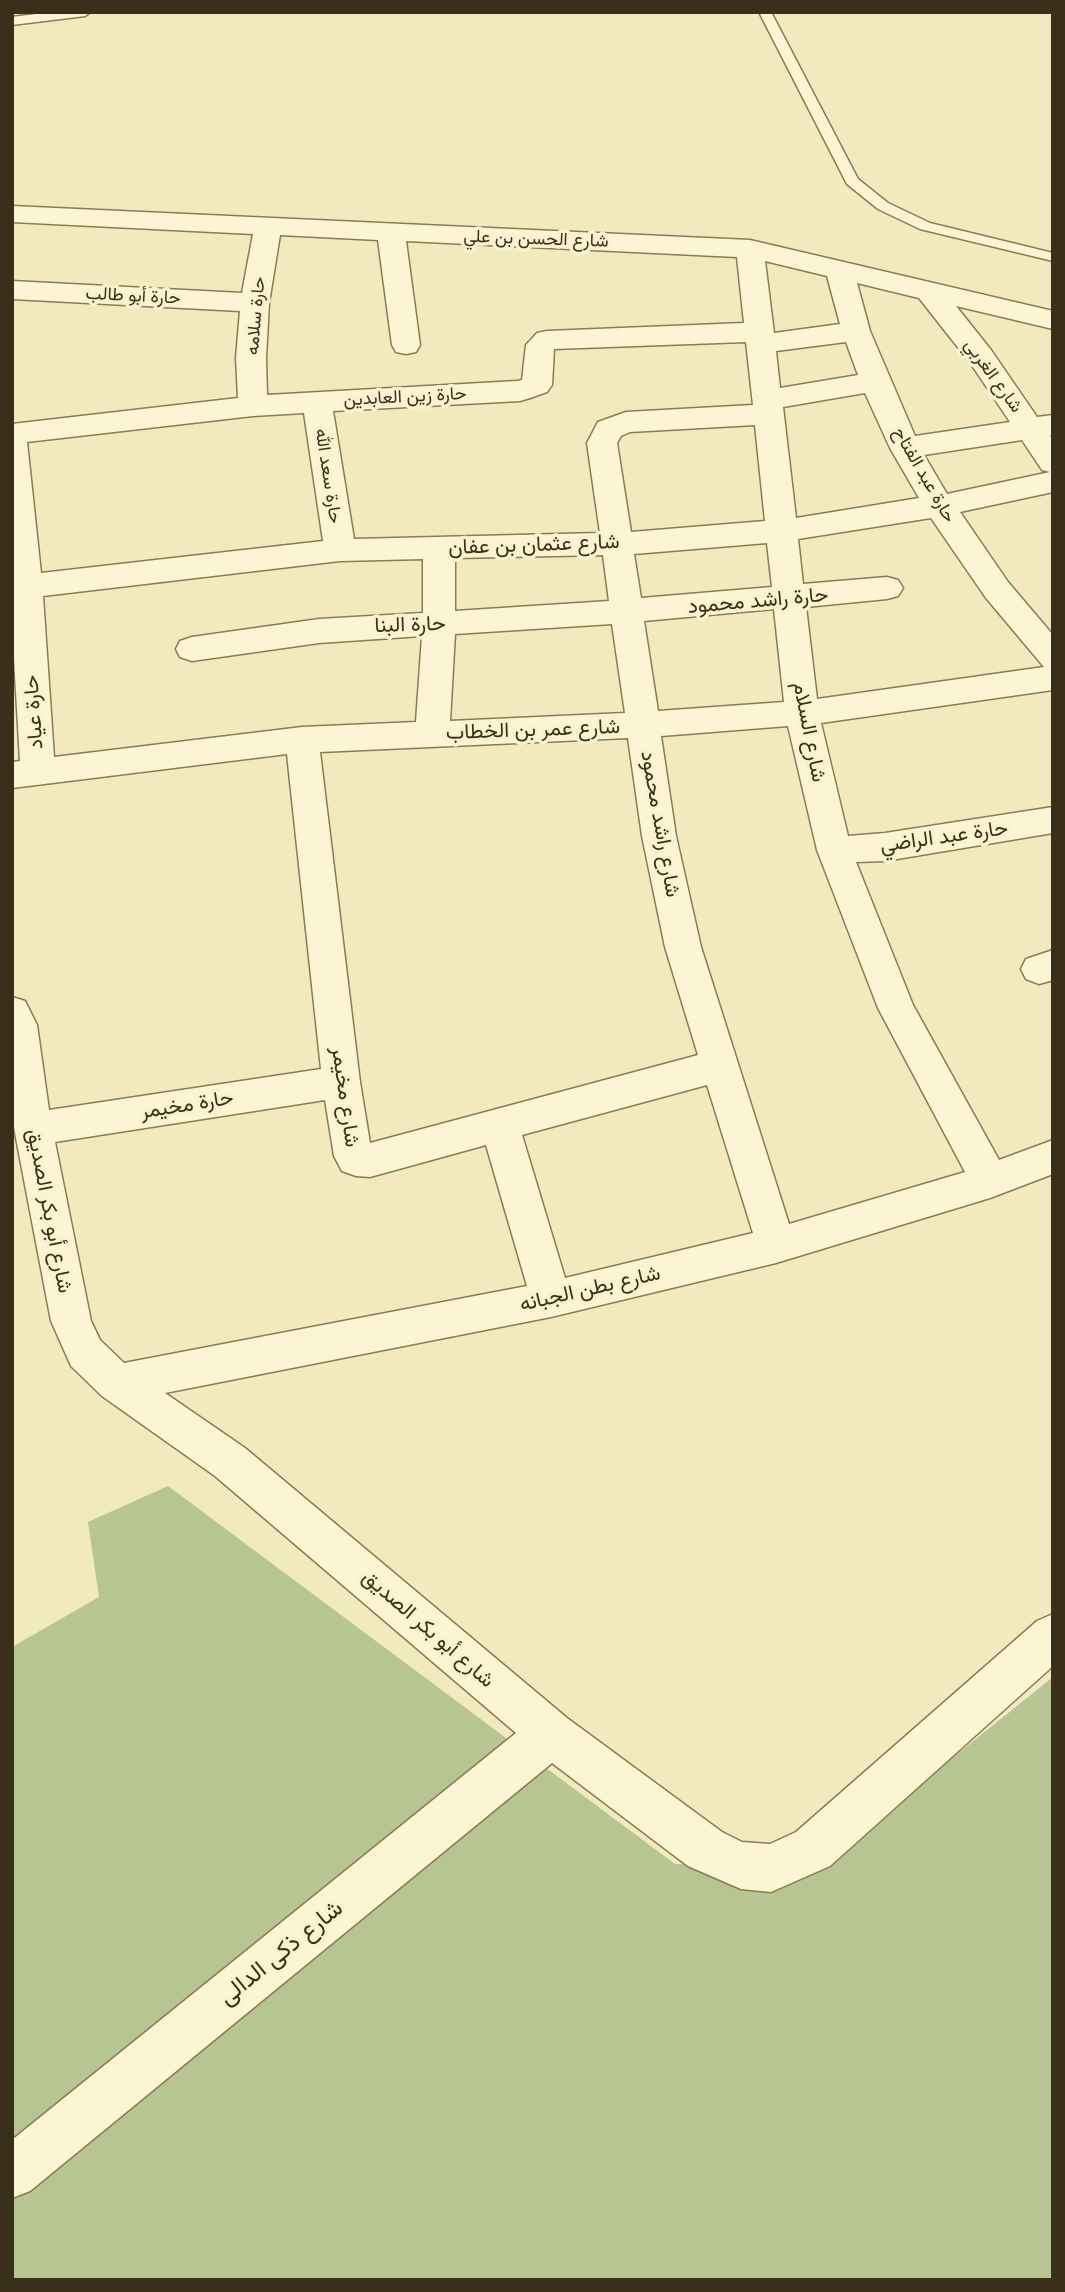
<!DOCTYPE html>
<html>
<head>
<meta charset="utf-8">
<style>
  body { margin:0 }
  #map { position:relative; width:1065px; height:2292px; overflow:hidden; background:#f2eabf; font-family:"Noto Serif",serif }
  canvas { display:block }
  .frame { position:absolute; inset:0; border:14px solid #3a2f1b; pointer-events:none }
</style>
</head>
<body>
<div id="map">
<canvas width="1065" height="2292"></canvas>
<div class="frame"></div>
</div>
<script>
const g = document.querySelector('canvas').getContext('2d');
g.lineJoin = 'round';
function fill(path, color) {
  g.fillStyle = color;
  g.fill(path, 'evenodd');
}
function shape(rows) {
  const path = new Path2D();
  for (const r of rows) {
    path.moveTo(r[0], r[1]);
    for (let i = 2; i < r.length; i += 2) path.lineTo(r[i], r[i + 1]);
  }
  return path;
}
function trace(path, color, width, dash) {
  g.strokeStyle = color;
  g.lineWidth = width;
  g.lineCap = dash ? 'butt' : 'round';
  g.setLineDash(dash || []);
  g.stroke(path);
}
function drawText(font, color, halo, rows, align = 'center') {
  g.font = font + ' "Noto Serif",Vazirmatn,serif';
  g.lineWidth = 7;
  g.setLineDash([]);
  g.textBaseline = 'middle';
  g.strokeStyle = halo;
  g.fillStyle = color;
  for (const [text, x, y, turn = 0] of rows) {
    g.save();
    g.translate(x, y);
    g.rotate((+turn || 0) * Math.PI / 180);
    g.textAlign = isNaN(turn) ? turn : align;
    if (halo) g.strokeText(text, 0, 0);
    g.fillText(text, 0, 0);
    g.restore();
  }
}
const cemetery = shape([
  [168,1486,675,1864,820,1864,1053,1677,1053,2280,12,2280,12,1647,99,1597,88,1522]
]);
const lane = shape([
  [52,12,91,12,85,16,12,25,12,17,52,12],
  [759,12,771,12,858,179,888,203,930,223,1053,253,1053,261,920,229,878,209,847,184,759,12]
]);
const street = shape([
  [12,206,750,240,1053,311,1053,329,956,306,991,350,1037,417,1053,415,1053,435,1050,435,1053,440,1053,492,960,512,1008,582,1053,635,1053,690,821,723,848,836,885,833,1053,807,1053,833,885,861,856,862,913,1005,999,1160,1053,1140,1053,1174,990,1198,776,1263,551,1317,165,1393,245,1448,567,1718,722,1832,742,1842,770,1844,796,1832,1037,1621,1053,1614,1053,1666,830,1866,771,1892,741,1889,688,1866,552,1763,30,2191,12,2198,12,2140,516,1733,215,1476,102,1396,71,1366,51,1321,12,1117,12,997,25,1001,37,1025,49,1110,321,1069,287,754,12,788,12,762,20,761,12,623,12,424,238,398,236,358,240,311,12,299,12,281,242,293,253,234,12,222,12,206],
  [280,235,378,240,392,345,396,352,406,354,416,352,420,345,406,241,737,257,744,323,547,331,537,333,526,345,522,380,517,381,267,395,266,358,269,303,280,235],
  [765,261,827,276,840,324,774,333,765,261],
  [857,283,919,298,971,364,1010,422,915,436,870,331,857,283],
  [746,342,753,405,626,412,598,422,587,443,600,533,354,539,333,411,520,401,530,398,547,392,552,385,554,349,746,342],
  [846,342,858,375,780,388,776,351,846,342],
  [865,393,890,448,919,498,796,518,783,407,865,393],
  [304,413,323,541,41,573,27,442,253,416,304,413],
  [755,425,765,521,631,532,617,443,621,436,630,432,755,425],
  [1022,440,1042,470,1050,472,947,494,924,455,1022,440],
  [931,518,986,598,1044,667,817,699,806,607,887,599,898,596,903,588,898,580,887,577,803,584,798,539,931,518],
  [767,543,772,587,641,598,634,554,767,543],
  [603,555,609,601,455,611,455,558,603,555],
  [423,559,423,613,319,619,192,637,180,641,176,649,180,657,192,661,319,643,422,636,416,722,302,727,54,757,43,596,340,561,423,559],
  [774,609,784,702,658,711,644,621,774,609],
  [612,624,625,713,450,721,455,634,612,624],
  [788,726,817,850,878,1008,965,1172,789,1224,701,947,676,836,661,736,788,726],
  [628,738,642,836,665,947,698,1055,370,1143,360,1082,320,752,628,738],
  [707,1085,753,1233,565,1278,522,1135,707,1085],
  [325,1100,334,1156,342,1171,356,1176,370,1177,486,1145,527,1286,124,1363,100,1340,91,1321,55,1142,325,1100],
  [1053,950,1053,980,1039,984,1026,979,1021,969,1026,959,1053,950]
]);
const farStreetnames = [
  ["شارع الحسن بن علي",536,239,2],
  ["حارة أبو طالب",133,296,3],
  ["حارة سلامه",256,316,-85],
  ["شارع الغربي",993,376,54],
  ["حارة زين العابدين",405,397,-3],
  ["حارة عبد الفتاح",924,475,60],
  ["حارة سعد الله",328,476,81]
];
const streetNames = [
  ["شارع عثمان بن عفان",534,545,-2],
  ["حارة راشد محمود",758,601,-5],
  ["حارة البنا",410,625,-2],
  ["حارة عياد",34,712,-94],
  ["شارع عمر بن الخطاب",533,730,-2],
  ["شارع السلام",809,732,79],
  ["شارع راشد محمود",660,824,80],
  ["حارة عبد الراضي",944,837,-8],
  ["شارع مخيمر",345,1097,82],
  ["حارة مخيمر",187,1105,-9],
  ["شارع أبو بكر الصديق",49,1211,79],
  ["شارع بطن الجبانه",590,1289,-13],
  ["شارع أبو بكر الصديق",428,1629,41]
];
const nearStreetnames = [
  ["شارع ذكى الدالى",281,1953,-39]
];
fill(cemetery, '#b7c592');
trace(lane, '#8c7a55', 3);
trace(street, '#8c7a55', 3);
fill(lane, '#fcf5d3');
fill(street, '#fcf5d3');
drawText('18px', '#3a2f1b', '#f8f2cf', farStreetnames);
drawText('21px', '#3a2f1b', '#f8f2cf', streetNames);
drawText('24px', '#3a2f1b', '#f8f2cf', nearStreetnames);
</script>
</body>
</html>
